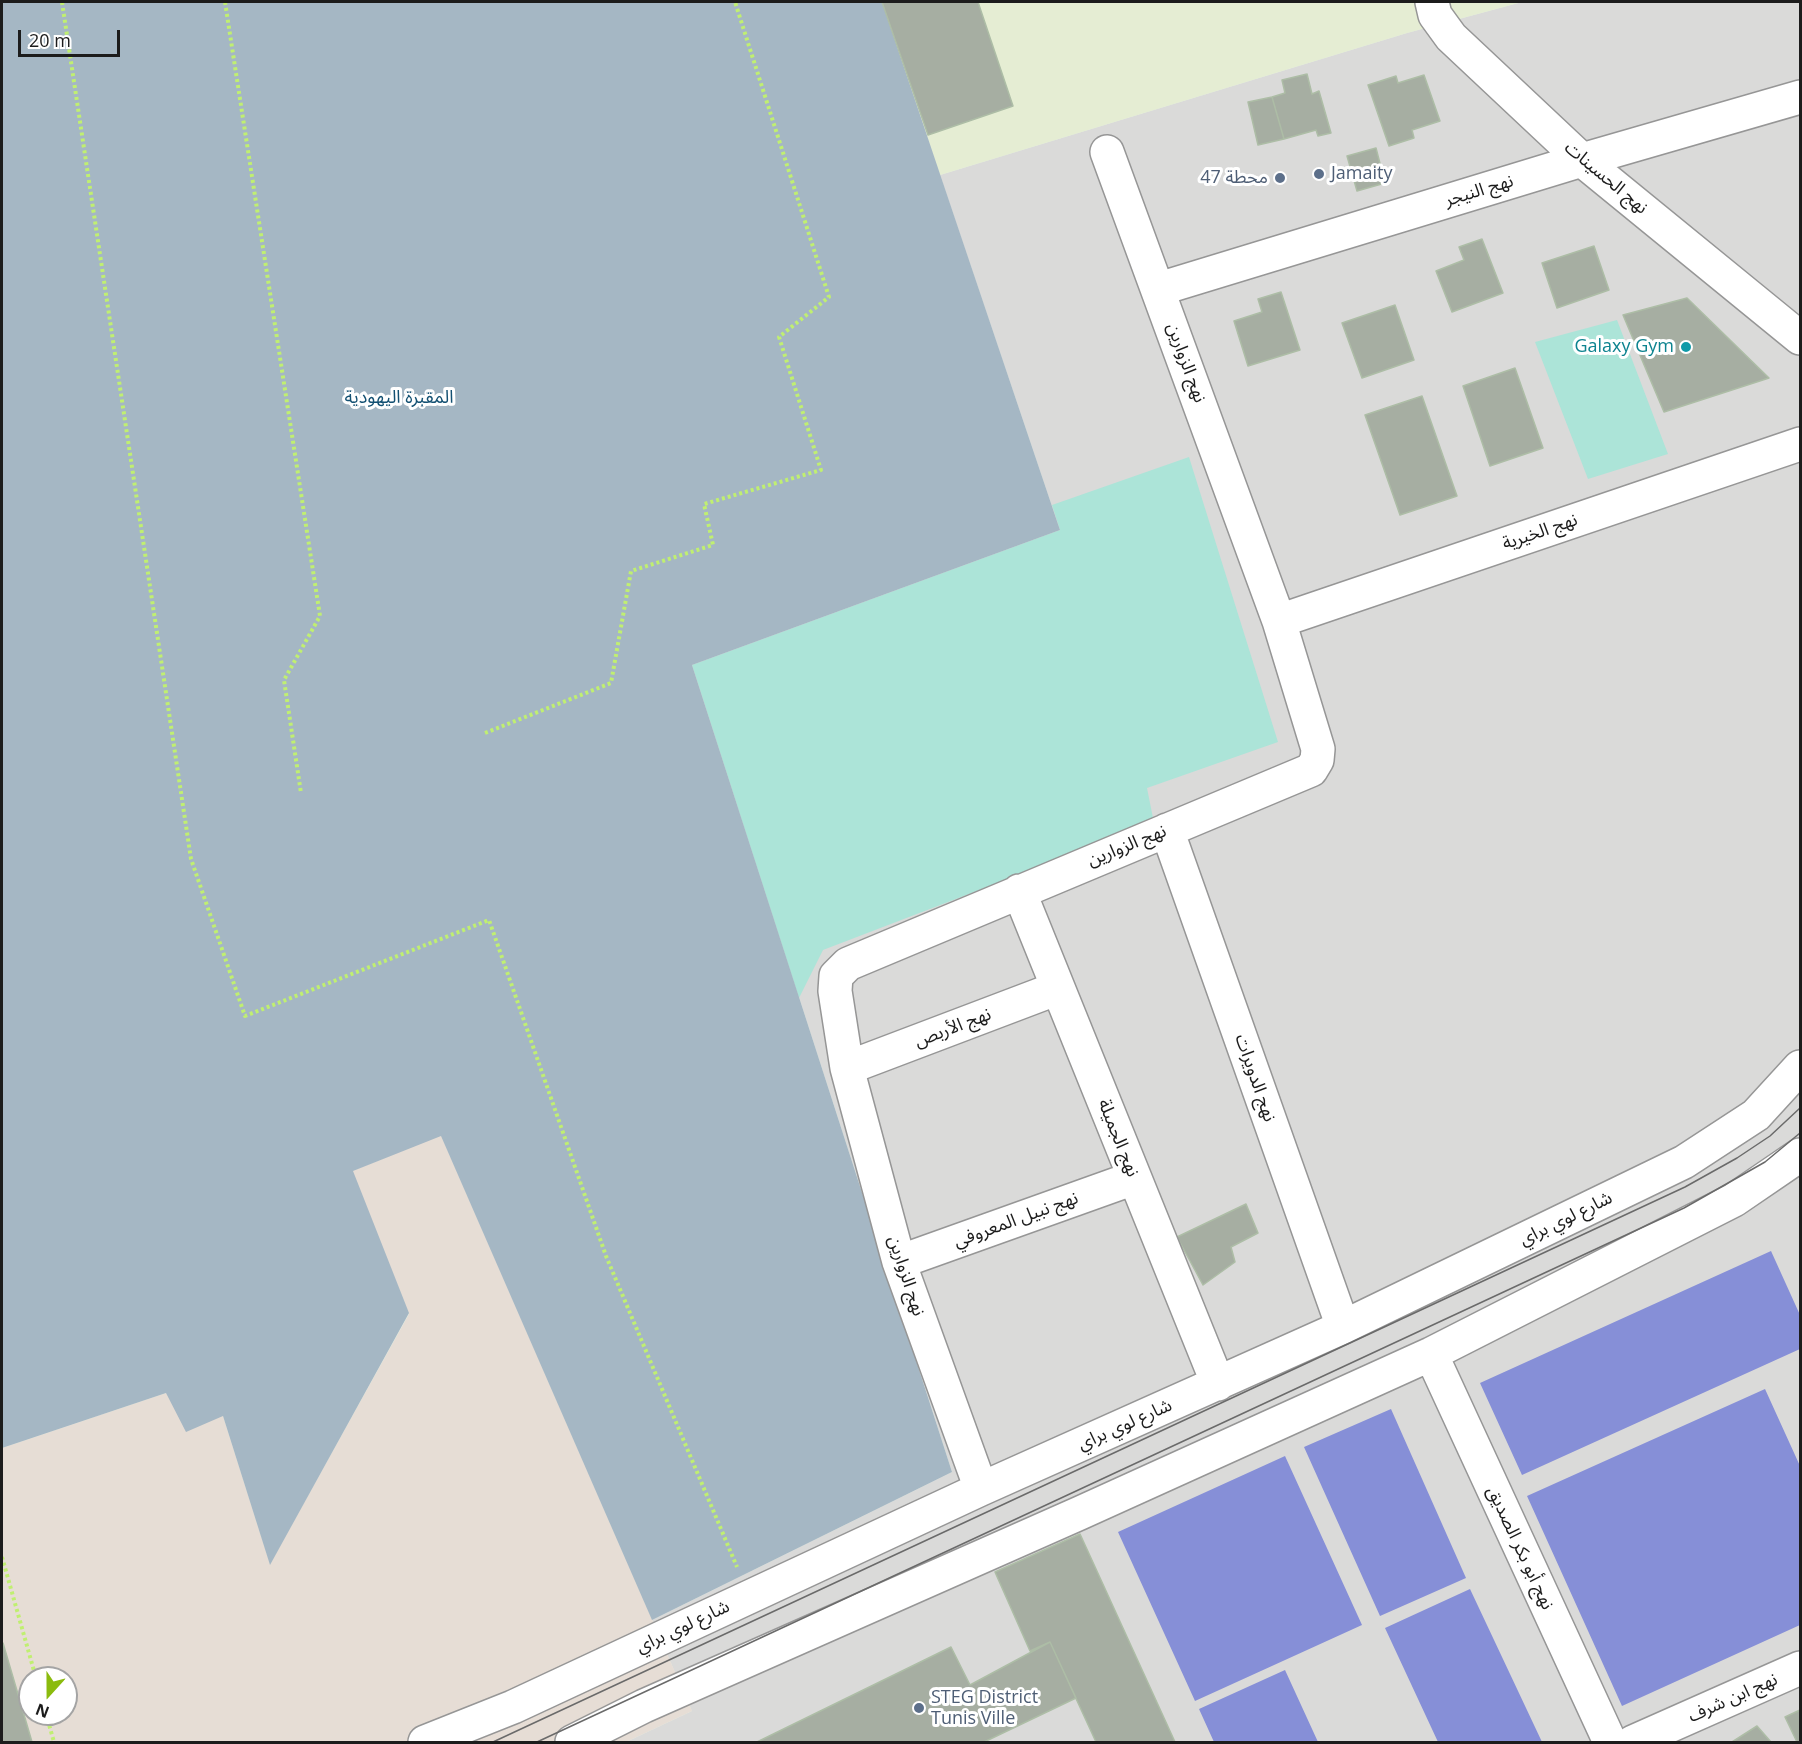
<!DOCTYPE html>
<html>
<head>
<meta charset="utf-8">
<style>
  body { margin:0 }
  #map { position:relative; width:1802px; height:1744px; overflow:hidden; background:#e3ede3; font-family:"Open Sans",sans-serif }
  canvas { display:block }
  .frame { position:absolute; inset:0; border:3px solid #1c1c1c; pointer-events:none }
  .north { position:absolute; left:18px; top:1666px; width:60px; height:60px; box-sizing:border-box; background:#fff; border:2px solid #a4a4a4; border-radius:50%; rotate:201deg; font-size:16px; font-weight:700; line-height:24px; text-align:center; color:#1c1c1c }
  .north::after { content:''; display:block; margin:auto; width:21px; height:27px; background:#8bbb0e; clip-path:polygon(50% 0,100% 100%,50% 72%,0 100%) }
  .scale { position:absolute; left:18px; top:30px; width:102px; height:27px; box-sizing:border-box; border:3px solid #1c1c1c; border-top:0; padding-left:8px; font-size:18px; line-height:21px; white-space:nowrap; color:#1c1c1c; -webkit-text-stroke:4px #fff; paint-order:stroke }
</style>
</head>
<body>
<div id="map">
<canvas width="1802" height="1744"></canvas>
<div class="frame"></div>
<div class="north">N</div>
<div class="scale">20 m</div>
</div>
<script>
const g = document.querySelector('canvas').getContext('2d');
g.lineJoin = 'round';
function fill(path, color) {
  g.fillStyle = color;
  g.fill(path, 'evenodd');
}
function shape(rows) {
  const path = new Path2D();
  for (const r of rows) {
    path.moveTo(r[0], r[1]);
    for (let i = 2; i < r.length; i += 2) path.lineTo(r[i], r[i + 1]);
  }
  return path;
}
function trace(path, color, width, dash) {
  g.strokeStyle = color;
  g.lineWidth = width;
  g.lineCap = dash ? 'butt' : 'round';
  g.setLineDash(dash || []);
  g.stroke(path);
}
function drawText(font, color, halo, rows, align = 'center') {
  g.font = font + ' "Open Sans","Noto Sans Arabic",sans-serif';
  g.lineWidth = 6;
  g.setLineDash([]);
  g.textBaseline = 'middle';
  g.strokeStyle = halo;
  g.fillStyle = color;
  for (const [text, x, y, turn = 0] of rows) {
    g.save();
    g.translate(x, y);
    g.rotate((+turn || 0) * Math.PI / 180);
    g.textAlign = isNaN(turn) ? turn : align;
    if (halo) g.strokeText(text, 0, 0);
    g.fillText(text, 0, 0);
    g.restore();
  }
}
const residential = shape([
  [1522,2,1800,2,1800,1742,626,1742,692,1711,652,1620,952,1472,692,665,1060,530,940,175,1407,33]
]);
const commercial = shape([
  [882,2,1522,2,1407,33,940,175]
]);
const industrial = shape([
  [441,1135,692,1711,626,1742,2,1742,2,1448,166,1393,223,1416,270,1564,409,1314,352,1171],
  [30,1678,66,1678,66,1714,30,1714]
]);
const grass = shape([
  [1617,320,1668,454,1588,479,1535,342],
  [1189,457,1278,742,1147,788,1154,823,823,950,799,998,692,665,1060,530,1052,505]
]);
const cemetery = shape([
  [2,2,882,2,1060,530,692,665,952,1472,652,1620,441,1136,353,1171,409,1313,270,1565,223,1416,186,1432,166,1393,2,1448]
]);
const pitch = shape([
  [1771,1251,1800,1315,1800,1349,1522,1475,1480,1383],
  [1765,1389,1800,1466,1800,1625,1622,1706,1527,1496],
  [1391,1409,1466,1578,1380,1616,1304,1447],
  [1285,1456,1362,1625,1195,1701,1118,1532],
  [1470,1589,1542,1742,1438,1742,1385,1628],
  [1285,1670,1318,1742,1214,1742,1199,1709]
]);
const building = shape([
  [882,2,978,2,1013,106,928,135,882,2],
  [1307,74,1312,94,1319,91,1331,133,1318,136,1316,130,1284,139,1272,97,1285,93,1282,80,1307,74],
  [1424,75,1440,121,1412,130,1414,138,1389,146,1368,85,1396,76,1398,83,1424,75],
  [1272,97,1284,139,1258,145,1248,102,1272,97],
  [1376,148,1385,183,1357,191,1347,156,1376,148],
  [1482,239,1503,293,1452,312,1436,271,1464,260,1459,247,1482,239],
  [1594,246,1609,290,1557,308,1542,263,1594,246],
  [1281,292,1300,350,1248,366,1234,321,1262,312,1258,299,1281,292],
  [1687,298,1769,378,1664,412,1623,315,1687,298],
  [1395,305,1414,360,1362,378,1342,323,1395,305],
  [1515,368,1543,448,1490,466,1463,386,1515,368],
  [1422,396,1457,496,1400,515,1365,415,1422,396],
  [1246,1204,1258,1233,1231,1247,1235,1262,1203,1285,1177,1237,1246,1204],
  [1080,1534,1175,1742,1096,1742,1050,1642,1030,1651,995,1572,1080,1534],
  [1050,1642,1076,1698,984,1742,757,1742,951,1647,970,1685,1050,1642],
  [2,1643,3,1643,32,1742,2,1742,2,1643],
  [1800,1710,1800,1742,1797,1742,1785,1717,1800,1710],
  [1757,1726,1771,1742,1732,1742,1757,1726]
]);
const path = shape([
  [62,2,191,859,245,1016,489,920,606,1256,737,1567],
  [225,2,320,616,284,680,301,793],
  [485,733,611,683,631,571,713,545,704,504,821,470,779,337,829,297,735,2],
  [2,1557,36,1678],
  [46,1714,54,1742]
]);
const minor = shape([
  [1432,2,1435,15,1451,37,1582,160,1800,338],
  [1159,289,1582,160,1800,97],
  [1279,621,1800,444],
  [1167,830,1343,1327],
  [1019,891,1218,1384],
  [847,1068,1058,988],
  [899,1262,1134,1178],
  [1431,1354,1610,1742],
  [981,1489,899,1262,847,1068,835,991,836,976,848,964,1311,770,1317,760,1318,749,1279,621,1107,152],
  [425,1742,513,1707,981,1489,1343,1327,1684,1162,1756,1115,1800,1067],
  [572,1742,644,1706,1080,1513,1431,1354,1734,1200,1800,1155],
  [1633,1742,1800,1668]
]);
const tram = shape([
  [493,1742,1685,1187,1737,1158,1770,1136,1800,1108],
  [537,1742,1684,1208,1765,1162,1800,1133]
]);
const markers = [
  [1319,174,6,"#5c6f8a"],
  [1280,178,6,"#5c6f8a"],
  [1686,347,6,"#0f9aa8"],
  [919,1708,6,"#5c6f8a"]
];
const serviceNames = [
  ["Jamaity",1331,174],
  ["محطة 47",1268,178,"right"],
  ["STEG District",931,1698],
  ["Tunis Ville",931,1719]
];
const streetNames = [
  ["نهج الحسينات",1606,178,40],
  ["نهج النيجر",1479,191,-17],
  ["نهج الزوارين",1186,363,70],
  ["نهج الخيرية",1540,532,-19],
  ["نهج الزوارين",1127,846,-22],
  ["نهج الأربص",953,1028,-21],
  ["نهج الدويرات",1255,1078,71],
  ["نهج الجميلة",1118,1138,68],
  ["شارع لوي براي",1566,1219,-26],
  ["نهج نبيل المعروفي",1016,1220,-20],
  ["نهج الزوارين",906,1276,72],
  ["شارع لوي براي",1125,1425,-24],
  ["نهج أبو بكر الصديق",1520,1548,65],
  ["شارع لوي براي",683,1627,-25],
  ["نهج ابن شرف",1733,1698,-24]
];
const cultureNames = [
  ["Galaxy Gym",1674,347]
];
const parkNames = [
  ["المقبرة اليهودية",399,398]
];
fill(residential, '#dadad9');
fill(commercial, '#e5edd3');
fill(industrial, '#e6ddd5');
fill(grass, '#ace4d8');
fill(cemetery, '#a5b7c4');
fill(pitch, '#868fd7');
fill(building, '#a6aea2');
trace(building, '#adbda6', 1.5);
trace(minor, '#969696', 36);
trace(path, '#c0ef71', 4, [3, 3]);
trace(minor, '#fff', 33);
trace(tram, '#6a6a6a', 1.5);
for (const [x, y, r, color] of markers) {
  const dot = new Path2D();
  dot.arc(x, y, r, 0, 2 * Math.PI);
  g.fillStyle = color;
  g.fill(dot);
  trace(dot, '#fff', 2);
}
drawText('18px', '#4e5e75', '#fff', serviceNames, 'left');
drawText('18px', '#1c1c1c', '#fff', streetNames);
drawText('18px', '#0d838f', '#fff', cultureNames, 'right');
drawText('18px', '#135072', '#fff', parkNames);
</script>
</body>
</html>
